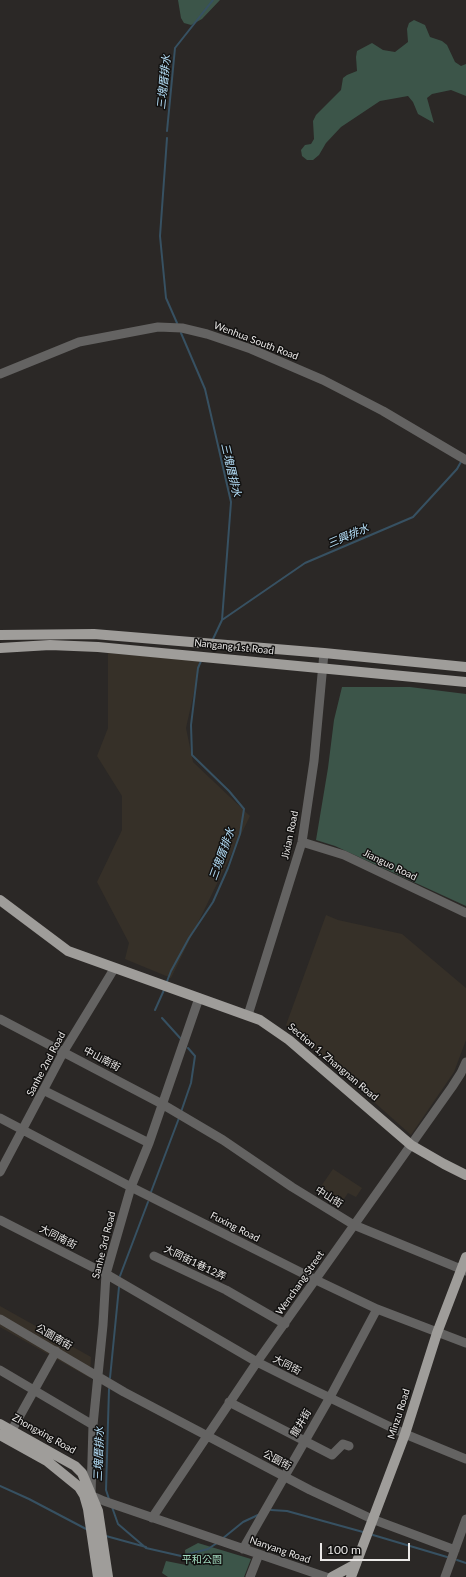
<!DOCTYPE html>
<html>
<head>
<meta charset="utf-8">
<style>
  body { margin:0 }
  #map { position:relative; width:466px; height:1577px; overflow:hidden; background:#2b2826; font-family:Lato,sans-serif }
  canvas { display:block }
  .scale { position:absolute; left:320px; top:1543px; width:90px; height:18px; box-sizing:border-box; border:2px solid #eae8e7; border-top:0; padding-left:5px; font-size:12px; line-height:14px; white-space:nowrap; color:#eae8e7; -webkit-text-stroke:3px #121110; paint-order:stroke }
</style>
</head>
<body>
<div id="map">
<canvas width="466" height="1577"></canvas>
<div class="scale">100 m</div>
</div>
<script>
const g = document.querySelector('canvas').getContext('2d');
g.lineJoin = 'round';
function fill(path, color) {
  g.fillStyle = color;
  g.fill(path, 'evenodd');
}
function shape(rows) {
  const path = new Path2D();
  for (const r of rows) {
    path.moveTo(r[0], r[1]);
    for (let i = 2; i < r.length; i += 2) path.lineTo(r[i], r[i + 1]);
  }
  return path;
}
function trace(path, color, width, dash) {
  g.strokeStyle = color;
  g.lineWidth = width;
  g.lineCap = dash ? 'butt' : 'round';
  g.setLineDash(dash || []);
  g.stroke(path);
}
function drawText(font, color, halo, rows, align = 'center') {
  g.font = font + ' Lato,"Noto Sans TC",sans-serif';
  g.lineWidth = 3;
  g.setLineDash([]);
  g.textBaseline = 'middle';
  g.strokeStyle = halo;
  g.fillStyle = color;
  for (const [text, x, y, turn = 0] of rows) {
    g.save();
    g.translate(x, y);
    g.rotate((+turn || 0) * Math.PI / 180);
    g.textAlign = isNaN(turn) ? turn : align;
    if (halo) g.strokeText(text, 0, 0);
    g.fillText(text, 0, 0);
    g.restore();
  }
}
const built = shape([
  [108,653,201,661,186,728,193,762,250,816,171,978,125,959,129,943,97,882,122,830,122,796,97,756,108,728],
  [326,915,338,920,402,934,466,988,466,1040,454,1072,411,1135,364,1093,365,1085,359,1079,350,1081,286,1025],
  [333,1169,362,1188,356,1197,348,1193,340,1205,317,1192],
  [0,1306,91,1357,90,1378,0,1327]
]);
const green = shape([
  [178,0,220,0,202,19,191,25,184,23,181,18],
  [414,20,425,25,430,37,442,41,447,45,455,62,461,66,466,64,466,96,451,90,432,94,427,98,434,123,418,114,413,102,408,96,380,101,341,127,326,143,319,155,313,160,307,160,302,156,301,150,305,145,311,144,314,139,313,121,316,115,341,90,343,78,347,75,357,71,356,57,357,51,372,43,383,50,395,52,408,42,407,29,409,23],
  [342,687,410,687,466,694,466,906,335,846,316,840,328,768,334,720],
  [198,1543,251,1559,244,1577,168,1577,162,1573,166,1561,186,1565,185,1550]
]);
const stream = shape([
  [167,131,175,48,213,0],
  [167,138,160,236,166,298,177,323],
  [181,333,205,389,231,502,222,620,213,639],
  [222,620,305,563,413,517,457,469,462,460],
  [166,984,171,971,189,938,213,902,228,868,240,834,244,809,229,791,192,755,191,725,198,668,201,661],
  [155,1010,164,990],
  [162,1018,181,1039],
  [181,1112,191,1083,195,1056,188,1048],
  [151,1192,179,1118],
  [120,1276,148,1202],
  [110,1378,119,1287],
  [0,1486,29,1499,88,1530],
  [109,1499,106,1490,109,1389],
  [112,1507,118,1524,146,1548,181,1556,208,1549,217,1543],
  [271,1510,287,1511,363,1532],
  [373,1535,447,1557],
  [106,1536,146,1547],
  [222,1539,243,1522,258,1515],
  [457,1560,466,1563]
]);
const minor = shape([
  [0,374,79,342,158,327,182,328,207,334,251,349,323,380,383,411,466,460],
  [302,842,344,855,466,913],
  [248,1015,302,842,314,761,324,653],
  [0,1019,162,1104,223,1140,292,1187,354,1225,466,1271],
  [45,1091,149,1143],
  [0,1118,131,1187,316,1280,377,1309,466,1343],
  [0,1172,64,1051,114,969],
  [0,1220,106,1274,257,1362,295,1381,405,1434,466,1459],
  [154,1256,226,1290,285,1324],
  [0,1319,124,1392,310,1490,372,1519,455,1550],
  [0,1370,93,1425],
  [229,1402,332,1455,343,1444,349,1446],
  [8,1437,56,1351],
  [88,1494,104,1501,326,1577],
  [91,1495,93,1425,103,1325,106,1274,131,1187,149,1143,199,998],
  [152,1518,257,1362,452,1087,461,1073,466,1062],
  [243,1549,329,1399,377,1309],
  [250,1577,259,1554],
  [445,1577,466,1519]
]);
const major = shape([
  [0,635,94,634,324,653,466,667],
  [0,648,50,645,98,647,466,682],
  [0,900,68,951,260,1020,289,1040,411,1145,444,1164,466,1175],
  [0,1424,75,1466,82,1473,98,1511,108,1577],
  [0,1435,47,1461,79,1487,84,1495,88,1509,98,1577],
  [332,1577,356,1564],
  [351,1577,405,1434,437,1333,466,1257]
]);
const streetNames = [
  ["Wenhua South Road",256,341,21],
  ["Nangang 1st Road",234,647,6],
  ["Jixian Road",290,835,-78],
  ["Jianguo Road",390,865,26],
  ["中山南街",102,1059,28],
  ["Section 1, Zhangnan Road",333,1062,40],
  ["Sanhe 2nd Road",46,1064,-62],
  ["中山街",329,1197,32],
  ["Fuxing Road",235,1227,27],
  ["大同南街",58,1237,27],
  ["Sanhe 3rd Road",104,1245,-76],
  ["大同街1巷12弄",195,1263,26],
  ["Wenchang Street",300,1283,-55],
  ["公園南街",54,1337,30],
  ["大同街",287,1365,27],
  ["Minzu Road",399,1414,-72],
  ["龍井街",301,1423,-59],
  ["Zhongxing Road",44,1434,29],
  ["公園街",277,1460,28],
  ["Nanyang Road",280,1550,19]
];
const parkNames = [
  ["平和公園",202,1560]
];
const waterNames = [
  ["三塊厝排水",164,82,-84],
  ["三塊厝排水",231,470,77],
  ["三興排水",348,536,-23],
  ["三塊厝排水",222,854,-70],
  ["三塊厝排水",99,1454,-88]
];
fill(built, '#363028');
fill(green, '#3c5549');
trace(stream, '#375162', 2);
trace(minor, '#646362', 9);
trace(major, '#9f9d9a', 10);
drawText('10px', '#eae8e7', '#121110', streetNames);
drawText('10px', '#a4dec2', '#121110', parkNames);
drawText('italic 11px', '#b6e0fa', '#121110', waterNames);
</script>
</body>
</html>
